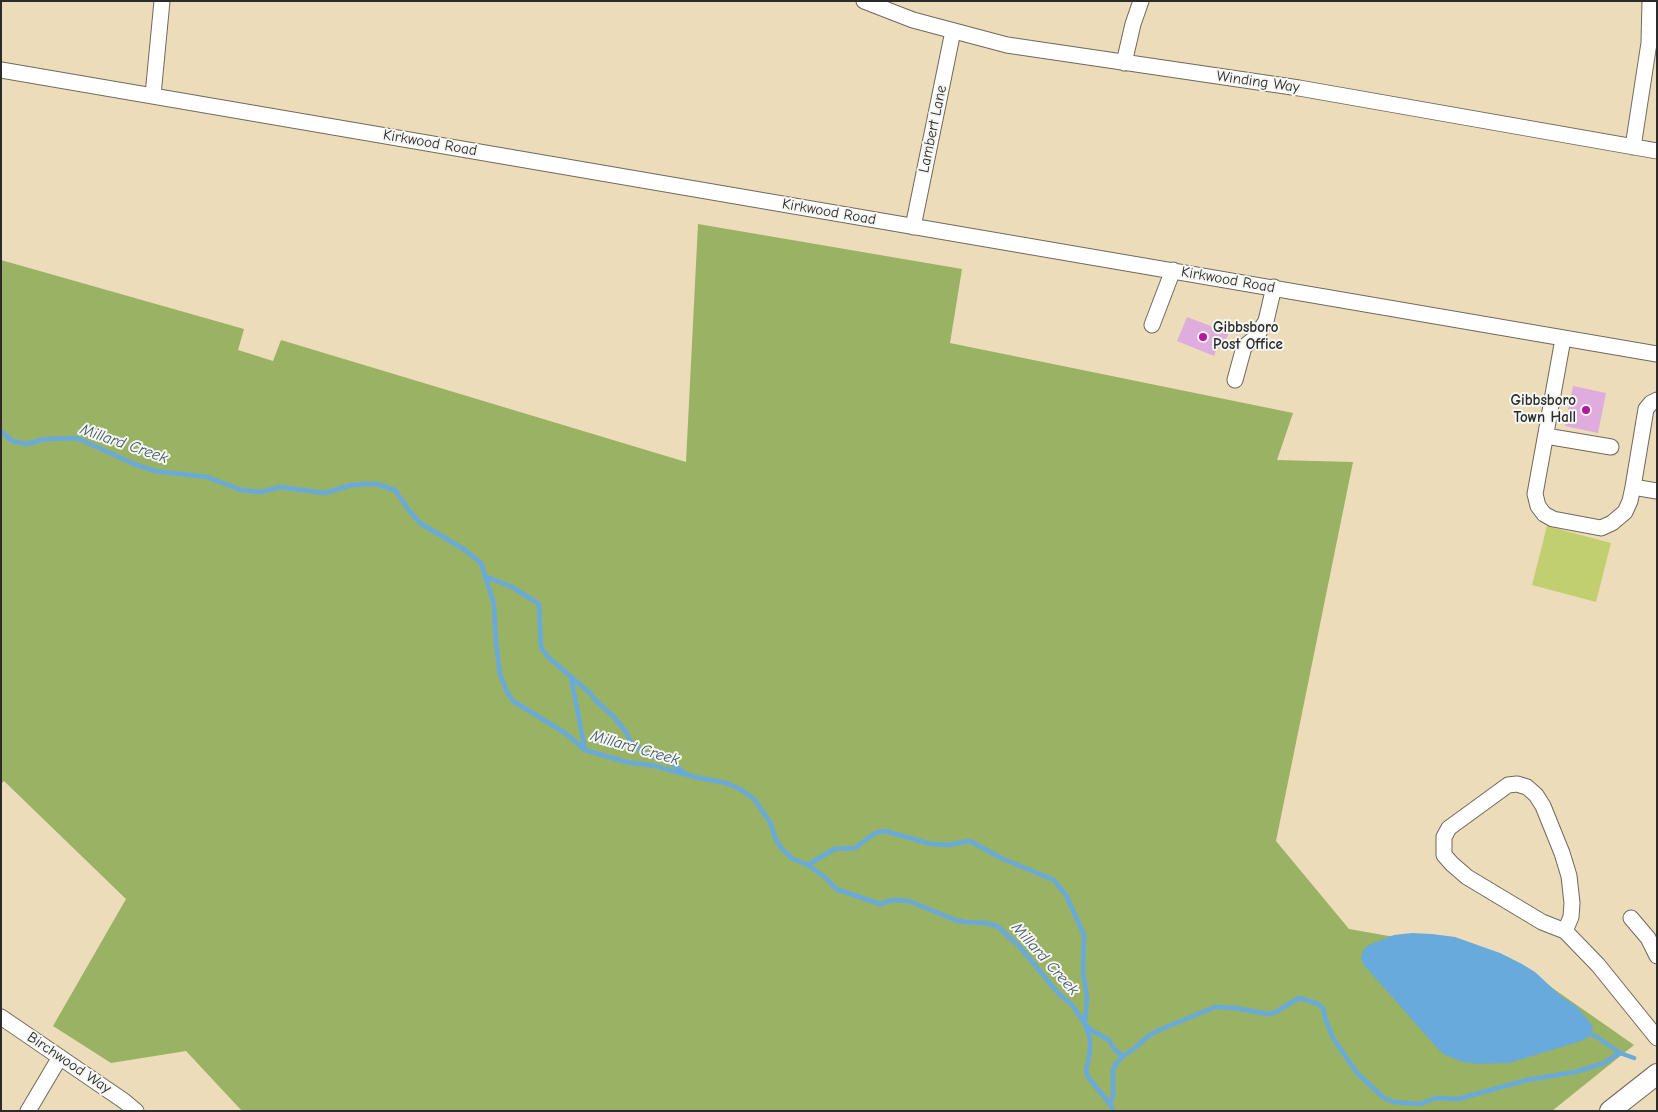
<!DOCTYPE html>
<html>
<head>
<meta charset="utf-8">
<style>
  body { margin:0 }
  #map { position:relative; width:1658px; height:1112px; overflow:hidden; background:#eddcba; font-family:"Comic Neue",sans-serif }
  canvas { display:block }
  .frame { position:absolute; inset:0; border:2px solid #2b2b2b; pointer-events:none }
</style>
</head>
<body>
<div id="map">
<canvas width="1658" height="1112"></canvas>
<div class="frame"></div>
</div>
<script>
const g = document.querySelector('canvas').getContext('2d');
g.lineJoin = 'round';
function fill(path, color) {
  g.fillStyle = color;
  g.fill(path, 'evenodd');
}
function shape(rows) {
  const path = new Path2D();
  for (const r of rows) {
    path.moveTo(r[0], r[1]);
    for (let i = 2; i < r.length; i += 2) path.lineTo(r[i], r[i + 1]);
  }
  return path;
}
function trace(path, color, width, dash) {
  g.strokeStyle = color;
  g.lineWidth = width;
  g.lineCap = dash ? 'butt' : 'round';
  g.setLineDash(dash || []);
  g.stroke(path);
}
function drawText(font, color, halo, rows, align = 'center') {
  g.font = font + ' "Comic Neue",sans-serif';
  g.lineWidth = 4;
  g.setLineDash([]);
  g.textBaseline = 'middle';
  g.strokeStyle = halo;
  g.fillStyle = color;
  for (const [text, x, y, turn = 0] of rows) {
    g.save();
    g.translate(x, y);
    g.rotate((+turn || 0) * Math.PI / 180);
    g.textAlign = isNaN(turn) ? turn : align;
    if (halo) g.strokeText(text, 0, 0);
    g.fillText(text, 0, 0);
    g.restore();
  }
}
const green = shape([
  [1547,526,1611,543,1596,602,1532,585]
]);
const forest = shape([
  [698,224,962,269,950,343,1293,413,1277,460,1353,462,1276,841,1349,929,1508,957,1634,1045,1552,1111,242,1111,186,1051,111,1063,53,1026,126,899,4,781,1,784,1,260,244,329,238,350,273,361,281,340,686,462]
]);
const water = shape([
  [1412,933,1432,934,1455,937,1500,953,1522,964,1535,972,1562,997,1576,1006,1593,1026,1590,1036,1581,1041,1509,1063,1478,1064,1463,1062,1445,1055,1438,1049,1364,965,1361,959,1363,950,1369,945,1394,935]
]);
const stream = shape([
  [1,431,12,441,27,444,45,439,77,438,134,464,155,471,207,477,241,490,260,492,280,487,324,493,352,485,366,484,376,484,395,490,408,509,420,523,465,550,481,563,494,604,496,643,500,674,506,690,513,701,565,733,585,750,626,762,655,766,695,777,726,783,740,789,754,799,770,822,776,840,783,850,793,859,808,865,826,878,836,889,880,904,892,900,909,901,955,920,965,922,985,923,997,926,1019,946,1059,994,1072,1005,1085,1024,1090,1039,1090,1051,1086,1071,1088,1077,1110,1104,1113,1111],
  [485,576,512,587,539,604,541,645,542,649,548,657,591,694,596,701,614,717,626,732,632,744,648,755,670,762,685,773],
  [571,677,585,750],
  [808,865,834,849,855,848,875,833,885,831,931,844,949,845,968,841,972,842,1001,858,1054,880,1066,895,1084,935,1083,972,1087,997,1085,1024,1091,1030,1109,1040,1114,1049,1123,1056],
  [1587,1033,1597,1037,1620,1053,1634,1058],
  [1110,1104,1113,1096,1113,1071,1115,1065,1123,1056,1135,1048,1147,1037,1157,1031,1215,1007,1235,1008,1268,1014,1274,1013,1299,998,1316,1003,1323,1008,1326,1021,1333,1038,1357,1073,1384,1098,1394,1102,1420,1104,1436,1098,1458,1099,1527,1080,1575,1072,1602,1064,1620,1053]
]);
const building = shape([
  [1187,317,1229,333,1223,346,1219,344,1214,356,1177,341],
  [1573,386,1606,393,1598,433,1565,426]
]);
const minor = shape([
  [864,1,913,20,1007,45,1299,88,1657,151],
  [1124,63,1133,24,1141,1],
  [1,70,1657,354],
  [153,95,162,1],
  [1633,147,1649,43,1650,1],
  [913,227,953,31],
  [1152,325,1173,270],
  [1563,339,1535,494,1538,506,1544,514,1553,519,1601,528,1612,523,1625,512,1630,501,1633,487],
  [1235,380,1244,347,1256,337,1266,321,1274,287],
  [1657,400,1651,403,1646,409,1633,487,1657,491],
  [1546,436,1611,447],
  [1631,918,1648,938,1657,956],
  [1565,931,1571,917,1572,903,1569,876,1562,853,1543,806,1536,795,1527,787,1517,784,1508,785,1449,828,1444,837,1444,855,1452,864,1467,877,1542,922,1565,931,1598,965,1657,1038],
  [1,1017,124,1101,136,1111],
  [28,1111,60,1057]
]);
const major = shape([
  [1610,1111,1657,1074]
]);
const markers = [
  [1203,337,5,"#b5179e"],
  [1586,410,5,"#b5179e"]
];
const streetNames = [
  ["Winding Way",1258,82,8],
  ["Lambert Lane",933,129,-78],
  ["Kirkwood Road",430,143,10],
  ["Kirkwood Road",829,212,10],
  ["Kirkwood Road",1228,280,10],
  ["Birchwood Way",69,1063,34]
];
const poiNames = [
  ["Gibbsboro",1213,328],
  ["Post Office",1213,345],
  ["Gibbsboro",1576,401,"right"],
  ["Town Hall",1576,418,"right"]
];
const waterNames = [
  ["Millard Creek",124,444,19],
  ["Millard Creek",635,748,16],
  ["Millard Creek",1045,959,48]
];
fill(green, '#c2cf71');
fill(forest, '#99b263');
fill(water, '#68aadc');
trace(stream, '#68aadc', 4.5);
fill(building, '#deacdd');
trace(minor, '#6f695d', 17);
trace(major, '#6f695d', 22);
trace(minor, '#fff', 15);
trace(major, '#fff', 20);
for (const [x, y, r, color] of markers) {
  const dot = new Path2D();
  dot.arc(x, y, r, 0, 2 * Math.PI);
  g.fillStyle = color;
  g.fill(dot);
  trace(dot, '#f6f6f2', 2);
}
drawText('15px', '#2b2b2b', '#f6f6f2', streetNames);
drawText('bold 15px', '#2b2b2b', '#f6f6f2', poiNames, 'left');
drawText('italic 16px', '#405769', '#f6f6f2', waterNames);
</script>
</body>
</html>
